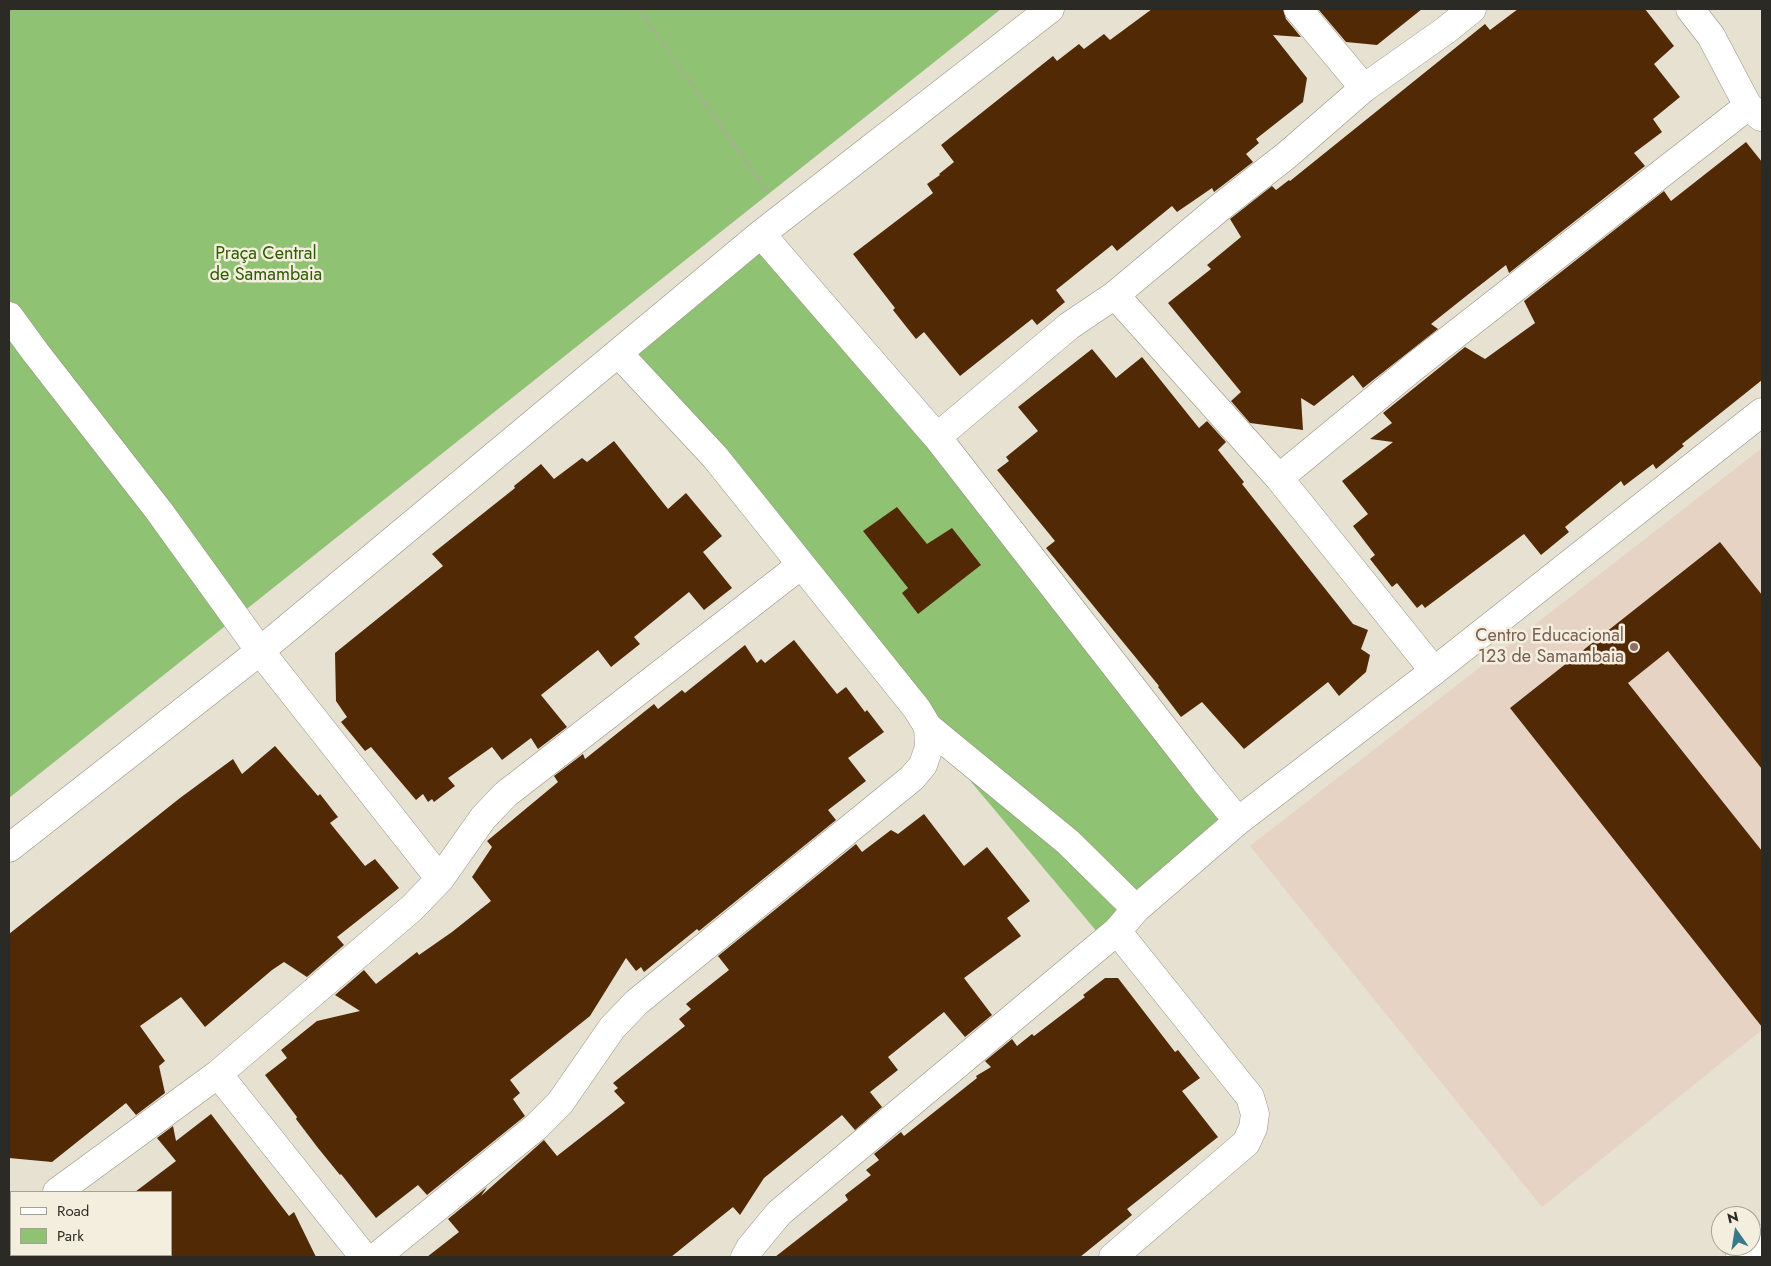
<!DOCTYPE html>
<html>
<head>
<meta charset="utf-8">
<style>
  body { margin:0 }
  #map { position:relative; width:1771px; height:1266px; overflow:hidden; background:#e6e1d1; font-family:Jost,sans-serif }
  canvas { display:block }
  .frame { position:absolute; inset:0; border:10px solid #2c2a24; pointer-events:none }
  .legend { position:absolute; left:10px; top:1191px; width:162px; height:65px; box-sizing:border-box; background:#f4eede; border:1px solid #a4a094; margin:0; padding:6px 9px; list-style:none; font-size:15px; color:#2c2a24 }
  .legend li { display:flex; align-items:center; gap:10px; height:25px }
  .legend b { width:25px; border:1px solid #a4a094 }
  .north { position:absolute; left:1711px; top:1206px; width:50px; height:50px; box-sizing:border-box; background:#f4eede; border:1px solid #a4a094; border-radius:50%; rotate:347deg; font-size:14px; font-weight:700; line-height:20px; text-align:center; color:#2c2a24 }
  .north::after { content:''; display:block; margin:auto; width:18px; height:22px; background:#387a8b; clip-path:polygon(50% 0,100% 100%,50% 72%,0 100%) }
</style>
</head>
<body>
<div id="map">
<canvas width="1771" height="1266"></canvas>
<div class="frame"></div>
<ul class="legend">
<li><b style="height:6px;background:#fff"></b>Road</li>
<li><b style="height:14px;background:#8fc272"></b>Park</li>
</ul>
<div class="north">N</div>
</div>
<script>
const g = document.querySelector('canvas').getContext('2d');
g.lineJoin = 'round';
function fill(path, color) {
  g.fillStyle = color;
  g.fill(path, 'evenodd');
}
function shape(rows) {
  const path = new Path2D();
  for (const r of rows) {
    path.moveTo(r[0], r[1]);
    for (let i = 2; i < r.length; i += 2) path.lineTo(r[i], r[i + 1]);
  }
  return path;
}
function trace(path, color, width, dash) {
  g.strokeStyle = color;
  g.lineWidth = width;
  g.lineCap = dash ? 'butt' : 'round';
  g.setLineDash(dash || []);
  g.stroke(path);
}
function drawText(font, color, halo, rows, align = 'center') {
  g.font = font + ' Jost,sans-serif';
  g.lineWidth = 5;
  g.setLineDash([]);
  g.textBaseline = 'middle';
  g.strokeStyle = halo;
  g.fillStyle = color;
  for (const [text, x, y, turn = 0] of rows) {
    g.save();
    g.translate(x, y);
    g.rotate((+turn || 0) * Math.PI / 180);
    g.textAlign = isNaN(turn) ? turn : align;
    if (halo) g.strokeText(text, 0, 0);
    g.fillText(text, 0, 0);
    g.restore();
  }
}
const education = shape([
  [1762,448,1762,1030,1542,1207,1250,846]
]);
const green = shape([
  [9,9,1001,9,9,798],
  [760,237,1225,819,1098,933,612,354]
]);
const building = shape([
  [1152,9,1283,9,1286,19,1301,37,1273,35,1307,78,1303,102,1256,139,1259,143,1246,154,1253,162,1214,192,1212,188,1177,212,1172,206,1117,251,1112,245,1056,290,1065,302,1037,325,1032,319,960,376,924,332,916,339,893,310,895,308,853,254,933,193,927,184,940,175,939,174,954,162,941,145,1053,56,1057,61,1079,44,1084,49,1104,34,1110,40],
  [1318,9,1422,9,1377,45,1346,42],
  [1518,9,1645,9,1674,46,1654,64,1680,97,1653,119,1662,132,1634,153,1645,166,1509,273,1506,265,1470,293,1431,324,1438,329,1363,388,1353,375,1314,406,1301,398,1303,430,1250,423,1231,401,1241,392,1168,303,1211,269,1207,265,1241,237,1230,219,1272,186,1276,190,1289,180,1290,181,1485,24,1490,30],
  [1746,142,1762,162,1762,380,1682,444,1684,446,1656,469,1653,464,1624,486,1621,481,1565,527,1569,532,1541,555,1524,534,1425,608,1422,604,1417,608,1397,583,1392,587,1370,559,1375,555,1353,526,1368,514,1342,481,1393,442,1370,439,1392,423,1383,413,1465,347,1485,359,1535,323,1524,301,1664,191,1671,201],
  [1092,349,1116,378,1142,357,1199,428,1207,421,1226,442,1218,450,1244,482,1242,484,1353,624,1368,630,1361,649,1370,655,1366,672,1339,696,1328,682,1244,749,1202,702,1181,717,1158,687,1159,686,1046,548,1055,541,997,470,1009,461,1006,457,1038,431,1018,407],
  [614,441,668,509,686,493,722,536,703,552,732,588,704,610,689,592,634,637,640,644,611,667,598,650,541,695,567,727,538,749,531,738,502,760,492,747,448,778,455,786,434,802,432,799,428,802,423,794,416,800,371,747,365,751,341,722,347,717,336,701,335,653,443,566,432,554,515,488,514,486,541,464,554,479,582,458,587,462],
  [897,507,927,544,952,528,981,565,918,614,902,593,908,588,863,531],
  [1720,542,1762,595,1762,769,1668,651,1628,683,1762,851,1762,1027,1510,708],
  [794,640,837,694,846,687,865,712,867,710,884,732,848,758,866,781,828,810,836,820,699,931,697,929,644,972,641,967,636,971,626,958,590,1016,510,1080,520,1093,513,1099,525,1116,427,1195,418,1185,376,1218,341,1174,340,1175,318,1148,296,1119,297,1117,265,1075,287,1058,281,1050,317,1021,360,1011,335,995,364,970,376,984,417,952,419,955,452,932,491,901,472,877,492,847,487,841,558,782,554,776,583,754,585,759,654,704,658,709,682,690,685,693,745,645,757,663,761,659,765,663],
  [275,746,318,796,320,794,338,817,330,823,365,866,375,859,399,888,337,937,344,945,307,977,284,962,272,970,205,1027,181,997,140,1026,165,1061,159,1066,165,1093,136,1115,126,1103,52,1162,9,1158,9,934,180,798,233,759,242,774],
  [924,814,964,866,987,847,1030,901,1007,918,1021,936,964,978,992,1015,965,1037,944,1012,888,1057,898,1070,870,1092,882,1107,855,1130,842,1115,764,1178,740,1215,733,1207,671,1257,427,1257,459,1232,448,1219,487,1187,481,1196,544,1140,557,1156,625,1103,614,1091,618,1088,613,1083,685,1026,679,1019,691,1009,686,1004,729,970,718,956,856,844,862,852,891,830,898,834],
  [1105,978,1118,978,1175,1052,1178,1050,1200,1078,1182,1091,1218,1137,1127,1209,1132,1215,1080,1257,775,1257,848,1200,845,1195,871,1175,866,1170,879,1160,874,1154,901,1132,904,1136,977,1078,976,1076,991,1067,985,1061,1012,1039,1017,1046,1032,1034,1034,1036,1085,997,1083,995],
  [211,1114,289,1216,294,1212,316,1257,171,1257,171,1192,135,1192,176,1161,157,1138,173,1126,176,1141]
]);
const path = shape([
  [639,9,767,191]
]);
const minor = shape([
  [1298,9,1364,88],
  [1690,9,1711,36,1748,106,1761,117],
  [761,234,937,437,1205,781,1238,821],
  [1115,295,1279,478,1434,671],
  [9,316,36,353,159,511,260,651,440,879],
  [937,437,1069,326,1115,295,1218,209,1287,155,1364,88,1446,30,1472,9],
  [1279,478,1415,366,1748,106],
  [928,727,1068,842,1136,909],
  [9,848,260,651,761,234,1050,9],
  [218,1074,364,1257],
  [57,1192,218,1074,412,908,440,879,483,818,506,794,801,565],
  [9,1213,11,1216],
  [39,1255,41,1257],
  [376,1257,536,1127,560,1103,612,1028,637,1002,912,778,923,765,929,747,928,727,917,709,715,457,619,354],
  [745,1257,750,1248,779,1213,1117,931,1136,909,1238,821,1434,671,1762,412],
  [1113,1257,1246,1143,1253,1128,1255,1114,1250,1097,1117,931],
  [1740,1257,1762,1239]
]);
const markers = [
  [1634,647,5,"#8d6e63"]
];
const parkNames = [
  ["Praça Central",266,255],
  ["de Samambaia",266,276]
];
const educationNames = [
  ["Centro Educacional",1624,637],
  ["123 de Samambaia",1624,658]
];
fill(education, '#e6d3c3');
fill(green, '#8fc272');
fill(building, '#512a05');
trace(minor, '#979283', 29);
trace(path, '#aea99c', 3, [2.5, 2.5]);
trace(minor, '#fff', 28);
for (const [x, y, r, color] of markers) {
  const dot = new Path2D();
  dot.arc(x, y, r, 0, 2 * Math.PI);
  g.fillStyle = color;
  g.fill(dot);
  trace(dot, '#f4eede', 2);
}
drawText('18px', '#2d5d01', '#f4eede', parkNames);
drawText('18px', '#785e54', '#f4eede', educationNames, 'right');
</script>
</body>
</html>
